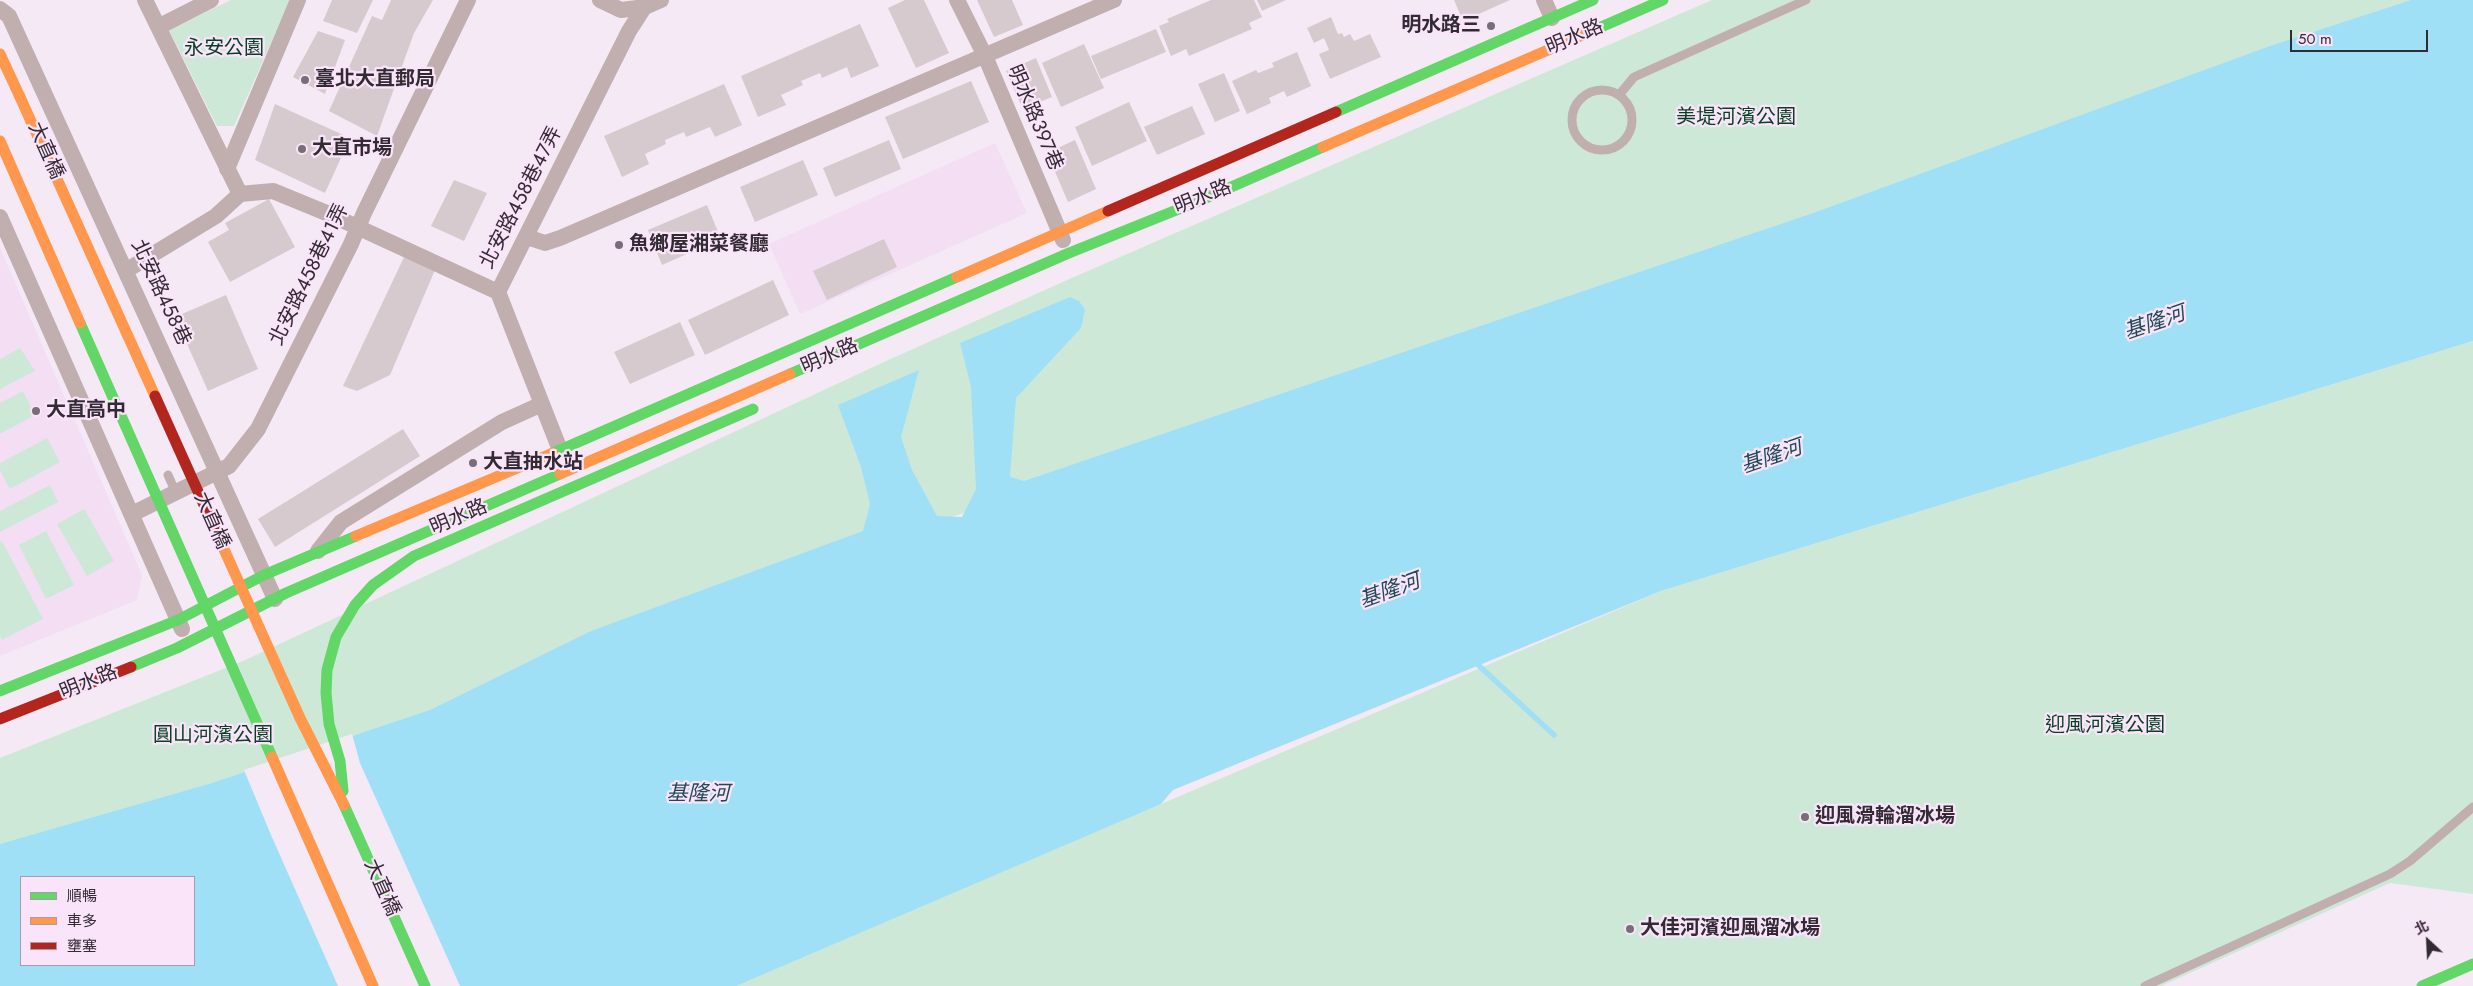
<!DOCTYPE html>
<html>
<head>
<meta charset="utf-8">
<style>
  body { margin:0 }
  #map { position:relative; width:2473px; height:986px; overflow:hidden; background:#f5e9f5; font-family:Jost,"Noto Sans TC",sans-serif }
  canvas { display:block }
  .legend { position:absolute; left:20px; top:876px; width:175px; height:90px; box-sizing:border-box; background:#fae4fa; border:1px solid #aa9aaa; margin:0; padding:6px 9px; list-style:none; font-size:15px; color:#332b33 }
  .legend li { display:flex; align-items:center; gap:10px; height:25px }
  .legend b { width:25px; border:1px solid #aa9aaa }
  .north { position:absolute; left:2403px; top:916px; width:50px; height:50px; -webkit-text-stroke:4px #fae4fa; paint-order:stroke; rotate:335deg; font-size:14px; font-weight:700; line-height:20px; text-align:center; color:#332b33 }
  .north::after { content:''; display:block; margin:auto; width:18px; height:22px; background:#332b33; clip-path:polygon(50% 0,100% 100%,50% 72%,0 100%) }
  .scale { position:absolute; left:2290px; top:30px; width:138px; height:22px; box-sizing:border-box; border:2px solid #332b33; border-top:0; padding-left:6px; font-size:15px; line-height:18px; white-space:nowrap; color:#332b33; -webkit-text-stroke:4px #fae4fa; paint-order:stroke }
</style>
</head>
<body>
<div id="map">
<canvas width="2473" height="986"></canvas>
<ul class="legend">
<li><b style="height:6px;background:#63d668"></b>順暢</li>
<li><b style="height:6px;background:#ff974d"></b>車多</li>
<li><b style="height:6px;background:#b3261e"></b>壅塞</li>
</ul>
<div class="north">北</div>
<div class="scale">50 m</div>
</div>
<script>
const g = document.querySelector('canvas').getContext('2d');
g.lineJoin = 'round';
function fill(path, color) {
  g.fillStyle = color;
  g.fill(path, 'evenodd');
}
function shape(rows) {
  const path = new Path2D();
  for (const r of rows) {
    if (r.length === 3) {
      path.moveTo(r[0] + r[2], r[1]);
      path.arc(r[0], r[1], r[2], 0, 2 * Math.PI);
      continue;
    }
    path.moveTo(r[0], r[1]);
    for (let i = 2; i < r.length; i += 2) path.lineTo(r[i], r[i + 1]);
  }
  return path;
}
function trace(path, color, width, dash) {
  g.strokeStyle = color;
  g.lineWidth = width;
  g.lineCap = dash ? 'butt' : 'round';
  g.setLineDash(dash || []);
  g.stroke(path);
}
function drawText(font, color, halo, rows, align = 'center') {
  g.font = font + ' Jost,"Noto Sans TC",sans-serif';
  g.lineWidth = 4.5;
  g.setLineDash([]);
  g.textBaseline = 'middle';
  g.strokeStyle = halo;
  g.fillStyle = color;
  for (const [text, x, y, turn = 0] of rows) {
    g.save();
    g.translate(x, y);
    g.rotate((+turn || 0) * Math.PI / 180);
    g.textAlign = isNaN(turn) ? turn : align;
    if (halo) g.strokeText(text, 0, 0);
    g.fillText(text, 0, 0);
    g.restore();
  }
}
const built = shape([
  [995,143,1027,213,800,314,769,244],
  [0,248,142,575,137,600,0,656]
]);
const green = shape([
  [231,0,290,0,234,126,217,126,169,30],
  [1712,0,2432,0,829,560,298,773,0,855,0,758,243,661,886,361,1074,277],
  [2473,341,2473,894,2390,883,2161,986,698,986,1161,804,1661,591],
  [20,348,35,371,0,389,0,359],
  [23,391,35,415,0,434,0,403],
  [47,438,60,462,10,489,0,470,0,463],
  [50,485,58,502,0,532,0,511],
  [84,509,114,561,87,576,57,524],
  [46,531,74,585,46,599,19,545],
  [2,541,43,619,2,640,0,636,0,542]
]);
const water = shape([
  [2411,0,2473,0,2473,341,1661,591,1173,790,1161,804,736,986,0,986,0,844,212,783,430,710,591,631,863,531,870,504,861,467,838,405,919,370,901,437,912,470,937,516,962,517,976,489,971,387,960,343,1070,297,1079,301,1085,310,1081,328,1016,398,1010,477,1024,481,1816,212,2270,46],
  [21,877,194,877,194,965,21,965]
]);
const pier = shape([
  [352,734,360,763,460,986,338,986,271,835,244,770]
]);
const stream = shape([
  [1475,662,1554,735]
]);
const building = shape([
  [332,0,373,0,357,33,323,21],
  [391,0,433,0,414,33,377,136,329,111,372,16,382,20],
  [905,0,924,0,949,53,916,68,888,8],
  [977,0,1012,0,1023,25,994,37],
  [1211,0,1254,0,1262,17,1249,23,1252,29,1189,56,1186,49,1171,56,1159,26,1169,22,1167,19],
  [1257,0,1286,0,1262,11],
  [1454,0,1510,0,1463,21],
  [1331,17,1338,34,1342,33,1344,37,1350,34,1354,41,1370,34,1381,57,1330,79,1319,54,1329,50,1324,38,1314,43,1307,28],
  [860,24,879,66,851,78,847,67,822,78,820,73,801,81,803,85,781,95,786,105,758,117,741,76],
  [1156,29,1166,52,1101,79,1091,56],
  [318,31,345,40,325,94,293,77],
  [1084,44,1104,88,1061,107,1042,63],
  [1297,52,1311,86,1287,97,1284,91,1269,98,1271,103,1247,114,1232,81,1256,70,1258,73,1274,67,1272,63],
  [1036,58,1052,97,1023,109,1006,71],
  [1224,73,1240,111,1215,122,1198,84],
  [971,81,989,122,903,159,885,117],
  [724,84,742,125,715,137,710,127,686,137,684,132,665,140,666,144,645,154,649,164,622,177,604,136],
  [1129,102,1147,141,1092,166,1075,127],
  [275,104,350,138,325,193,255,160],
  [1192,106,1205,134,1157,155,1144,127],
  [889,140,901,169,835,197,823,168],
  [1075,140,1096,189,1068,202,1047,153],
  [803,160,818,195,755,222,740,187],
  [454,180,487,193,464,241,431,226],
  [269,199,295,247,230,282,208,242,229,230,225,223],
  [707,205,721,239,662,265,648,230],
  [884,239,897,267,827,300,813,271],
  [405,255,435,270,390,375,357,391,343,386],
  [773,280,789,315,705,355,688,320],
  [226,295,258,369,208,391,175,317],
  [680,322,695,355,630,384,614,352],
  [403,429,420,456,275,547,258,519]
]);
const lane = shape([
  [1602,120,30],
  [1619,95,1634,77,1806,0],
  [168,475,176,493],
  [2145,986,2390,874,2410,861,2473,807]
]);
const street = shape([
  [145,0,240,194,273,191,329,214,498,292],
  [600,0,621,10,645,7,661,0],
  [957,0,985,56,1063,240],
  [1544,0,1552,18],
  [0,9,9,16,275,599],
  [160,26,211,0],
  [227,169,298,0],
  [0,217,182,629],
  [527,237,545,243,560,238,1114,0],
  [127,270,216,216,240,194],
  [560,450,498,292,629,31,649,0],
  [132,514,229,466,258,429,351,244,364,213,468,0],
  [318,551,341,522,502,422,542,404]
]);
const fast = shape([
  [1585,34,1663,0],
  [1336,112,1593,0],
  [790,374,1069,253,1199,201,1323,147],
  [553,453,957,277],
  [131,667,177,648,286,593,560,474],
  [0,691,178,620,264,575,356,536],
  [344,805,425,986]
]);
const slow = shape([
  [0,54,20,97],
  [1323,147,1585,34],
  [957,277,1108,211],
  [560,474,790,374],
  [356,536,553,453]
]);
const jam = shape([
  [1108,211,1336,112],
  [0,719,131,667]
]);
const fastBridge = shape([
  [80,323,272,757],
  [343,791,340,761,329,724,326,693,327,670,336,637,355,605,373,585,414,556,753,409],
  [2422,986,2473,964]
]);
const slowBridge = shape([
  [20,97,155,396],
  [0,141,80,323],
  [218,536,300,718,344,805],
  [272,757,373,986]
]);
const jamBridge = shape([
  [155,396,218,536]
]);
const markers = [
  [1491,26,5,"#776e77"],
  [305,80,5,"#776e77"],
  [302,149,5,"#776e77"],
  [619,245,5,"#776e77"],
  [36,411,5,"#776e77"],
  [473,463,5,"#776e77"],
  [1805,817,5,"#776e77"],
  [1630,929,5,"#776e77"]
];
const poiNames = [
  ["明水路三",1481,26,"right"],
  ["臺北大直郵局",315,80],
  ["大直市場",312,149],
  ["魚鄉屋湘菜餐廳",629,245],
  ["大直高中",46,411],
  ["大直抽水站",483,463],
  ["迎風滑輪溜冰場",1815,817],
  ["大佳河濱迎風溜冰場",1640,929]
];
const streetNames = [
  ["明水路",1575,38,-23],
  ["明水路397巷",1034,118,67],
  ["大直橋",45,151,66],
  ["北安路458巷47弄",522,198,-63],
  ["明水路",1203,198,-22],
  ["北安路458巷41弄",310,275,-64],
  ["北安路458巷",160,293,65],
  ["明水路",830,357,-23],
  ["明水路",459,518,-23],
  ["大直橋",211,521,66],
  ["明水路",89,683,-22],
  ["大直橋",381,888,66]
];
const parkNames = [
  ["永安公園",224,49],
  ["美堤河濱公園",1736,118],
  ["迎風河濱公園",2105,726],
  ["圓山河濱公園",213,736]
];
const waterNames = [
  ["基隆河",2155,324,-19],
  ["基隆河",1772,458,-19],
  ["基隆河",1390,592,-20],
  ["基隆河",698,795]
];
fill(built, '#f3def3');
fill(green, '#cee8d8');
fill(water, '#a0e0f6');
fill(pier, '#f5e9f5');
trace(stream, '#a0e0f6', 5.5);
fill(building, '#d6cace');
trace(lane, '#c0afae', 9);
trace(street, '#c0afae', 16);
trace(fast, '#63d668', 11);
trace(slow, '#ff974d', 11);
trace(jam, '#b3261e', 11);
trace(fastBridge, '#63d668', 11);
trace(slowBridge, '#ff974d', 11);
trace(jamBridge, '#b3261e', 11);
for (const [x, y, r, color] of markers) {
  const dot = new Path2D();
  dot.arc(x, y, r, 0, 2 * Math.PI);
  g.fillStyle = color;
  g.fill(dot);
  trace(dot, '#fae4fa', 2);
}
drawText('bold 20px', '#332b33', '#fae4fa', poiNames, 'left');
drawText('20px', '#332b33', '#fae4fa', streetNames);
drawText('20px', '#063f22', '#fae4fa', parkNames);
drawText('italic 21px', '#1f4a55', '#fae4fa', waterNames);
</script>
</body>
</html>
